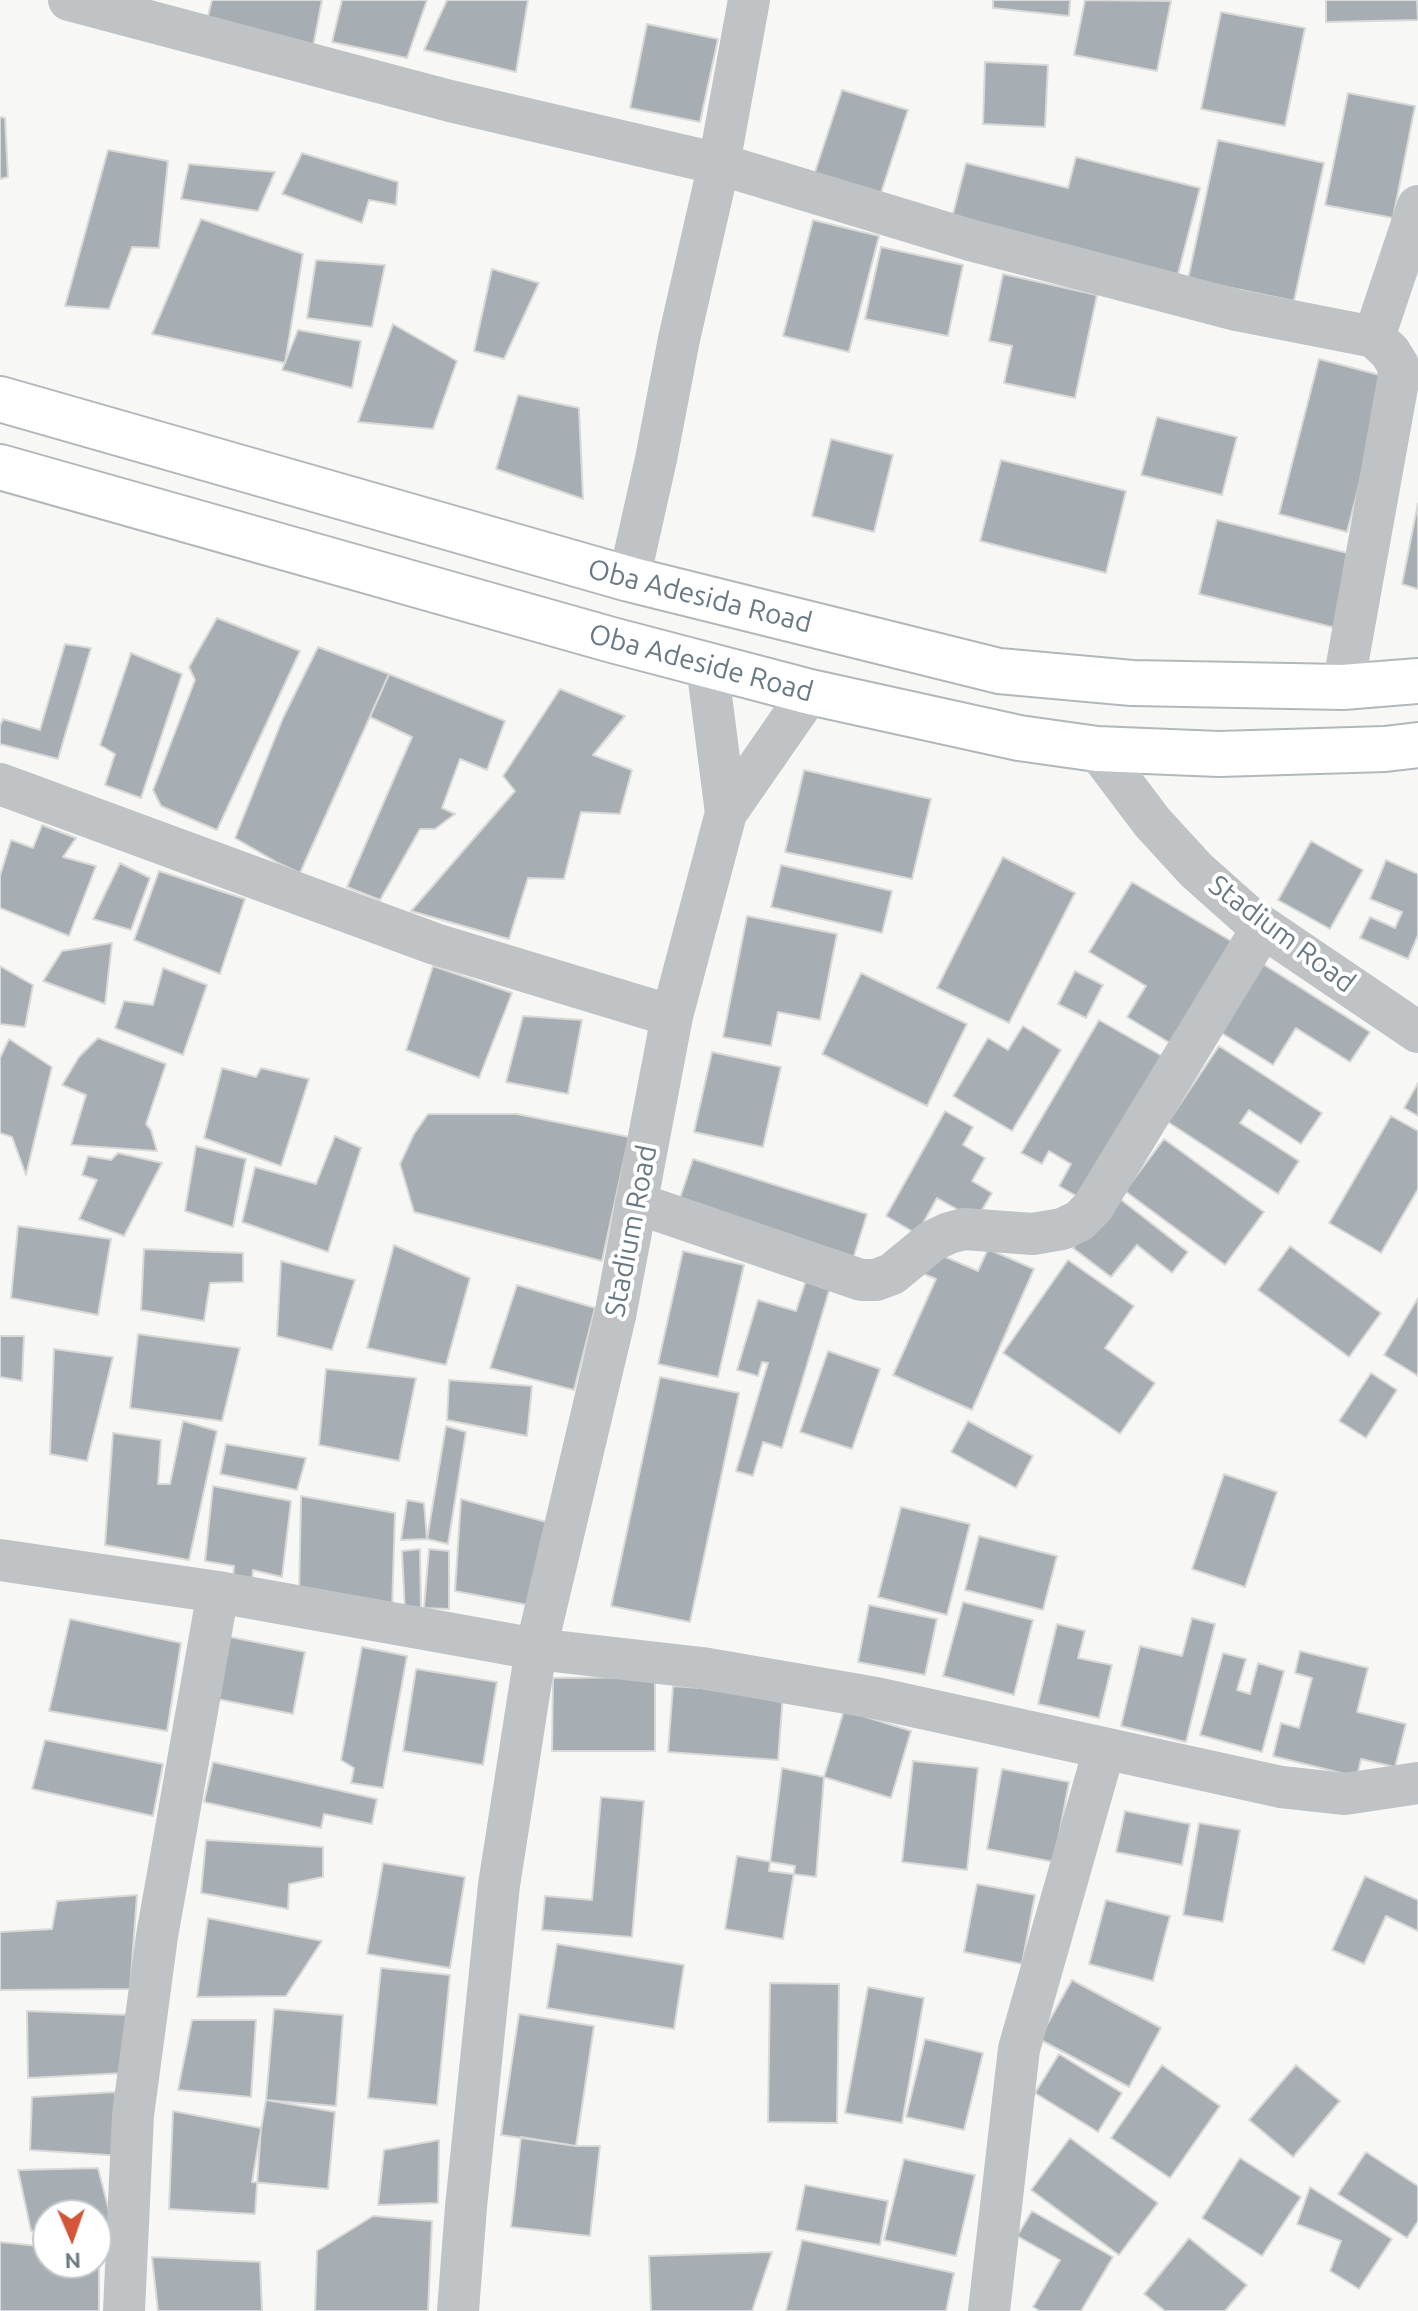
<!DOCTYPE html>
<html>
<head>
<meta charset="utf-8">
<style>
  body { margin:0 }
  #map { position:relative; width:1418px; height:2311px; overflow:hidden; background:#f7f7f5; font-family:Ubuntu,sans-serif }
  canvas { display:block }
  .north { position:absolute; left:32px; top:2199px; width:80px; height:80px; box-sizing:border-box; background:#fff; border:2px solid #c3c9cd; border-radius:50%; rotate:178deg; font-size:22px; font-weight:700; line-height:32px; text-align:center; color:#697983 }
  .north::after { content:''; display:block; margin:auto; width:28px; height:36px; background:#d45639; clip-path:polygon(50% 0,100% 100%,50% 72%,0 100%) }
</style>
</head>
<body>
<div id="map">
<canvas width="1418" height="2311"></canvas>
<div class="north">N</div>
</div>
<script>
const g = document.querySelector('canvas').getContext('2d');
g.lineJoin = 'round';
function fill(path, color) {
  g.fillStyle = color;
  g.fill(path, 'evenodd');
}
function shape(rows) {
  const path = new Path2D();
  for (const r of rows) {
    path.moveTo(r[0], r[1]);
    for (let i = 2; i < r.length; i += 2) path.lineTo(r[i], r[i + 1]);
  }
  return path;
}
function trace(path, color, width, dash) {
  g.strokeStyle = color;
  g.lineWidth = width;
  g.lineCap = dash ? 'butt' : 'round';
  g.setLineDash(dash || []);
  g.stroke(path);
}
function drawText(font, color, halo, rows, align = 'center') {
  g.font = font + ' Ubuntu,sans-serif';
  g.lineWidth = 8;
  g.setLineDash([]);
  g.textBaseline = 'middle';
  g.strokeStyle = halo;
  g.fillStyle = color;
  for (const [text, x, y, turn = 0] of rows) {
    g.save();
    g.translate(x, y);
    g.rotate((+turn || 0) * Math.PI / 180);
    g.textAlign = isNaN(turn) ? turn : align;
    if (halo) g.strokeText(text, 0, 0);
    g.fillText(text, 0, 0);
    g.restore();
  }
}
const building = shape([
  [212,0,322,0,313,47,207,20,212,0],
  [342,0,427,0,407,58,332,42,342,0],
  [447,0,528,0,516,72,424,50,447,0],
  [993,0,1070,0,1069,16,993,8,993,0],
  [1085,0,1171,1,1157,71,1074,55,1085,0],
  [1326,0,1417,0,1418,20,1326,22,1326,0],
  [1221,12,1305,28,1285,126,1201,109,1221,12],
  [647,24,718,39,700,122,630,108,647,24],
  [985,62,1048,65,1045,127,983,124,985,62],
  [842,90,908,110,880,196,814,175,842,90],
  [1348,93,1415,106,1393,218,1325,205,1348,93],
  [0,117,5,118,8,177,0,179,0,117],
  [1218,140,1324,163,1294,301,1188,279,1218,140],
  [108,150,168,161,159,248,132,247,109,309,65,306,108,150],
  [302,153,398,182,396,205,369,200,362,223,282,194,302,153],
  [1076,157,1200,188,1177,278,951,222,966,163,1068,188,1076,157],
  [189,164,275,172,258,211,181,199,189,164],
  [201,219,303,254,285,363,152,334,201,219],
  [813,220,879,236,849,352,783,336,813,220],
  [881,247,963,265,948,336,865,319,881,247],
  [316,260,385,265,372,327,307,318,316,260],
  [492,269,539,283,504,359,474,351,492,269],
  [1003,274,1097,295,1075,398,1004,383,1012,346,989,341,1003,274],
  [393,324,457,361,433,429,358,422,393,324],
  [298,330,361,341,352,388,282,370,298,330],
  [1319,359,1387,377,1347,532,1279,514,1319,359],
  [518,395,579,408,583,499,496,469,518,395],
  [1157,417,1237,437,1222,495,1141,475,1157,417],
  [831,439,893,455,874,532,812,516,831,439],
  [1001,460,1126,491,1106,573,980,541,1001,460],
  [1418,503,1418,589,1402,584,1418,503],
  [1217,520,1363,557,1344,630,1199,594,1217,520],
  [217,618,300,651,217,830,161,806,153,790,195,680,189,667,217,618],
  [65,644,91,648,58,759,0,744,0,726,3,719,40,730,65,644],
  [318,647,389,674,300,873,278,863,235,838,283,718,318,647],
  [131,653,182,674,141,798,105,785,115,754,100,745,131,653],
  [389,674,505,721,487,770,460,759,442,808,455,814,435,829,420,829,380,900,347,887,412,737,370,717,389,674],
  [560,689,625,716,593,755,632,770,620,814,581,812,564,879,528,878,509,939,411,911,515,791,503,776,560,689],
  [804,770,931,799,912,879,785,852,804,770],
  [42,825,76,838,63,857,96,866,69,936,0,908,0,876,11,840,33,848,42,825],
  [1311,841,1363,870,1330,929,1278,900,1311,841],
  [1003,857,1075,893,1009,1023,937,988,1003,857],
  [1386,860,1418,874,1418,935,1408,959,1360,938,1370,917,1395,928,1402,912,1370,899,1386,860],
  [120,863,150,878,131,930,93,919,120,863],
  [781,865,892,891,882,933,771,907,781,865],
  [159,871,245,899,220,974,134,940,159,871],
  [1132,882,1236,944,1175,1046,1127,1017,1146,986,1089,952,1132,882],
  [747,916,837,934,820,1020,778,1012,771,1046,723,1037,747,916],
  [112,943,105,1004,43,981,62,951,112,943],
  [1263,964,1370,1032,1350,1062,1296,1028,1273,1065,1220,1032,1263,964],
  [0,966,33,985,25,1027,0,1024,0,966],
  [433,966,512,993,479,1078,406,1050,433,966],
  [163,968,207,985,183,1055,115,1028,124,1001,153,1005,163,968],
  [1075,971,1103,985,1086,1018,1058,1004,1075,971],
  [861,973,967,1024,927,1106,822,1054,861,973],
  [523,1016,582,1020,568,1094,506,1082,523,1016],
  [1099,1020,1169,1060,1087,1202,1059,1186,1071,1164,1049,1151,1042,1164,1021,1153,1099,1020],
  [1023,1026,1061,1050,1012,1131,953,1096,988,1038,1008,1050,1023,1026],
  [98,1038,166,1064,146,1124,151,1130,157,1151,71,1145,86,1095,62,1085,79,1057,98,1038],
  [9,1039,52,1067,26,1175,12,1137,0,1133,0,1058,9,1039],
  [1219,1046,1322,1113,1301,1144,1249,1110,1240,1123,1299,1161,1278,1194,1168,1122,1219,1046],
  [712,1052,781,1067,763,1147,694,1132,712,1052],
  [222,1068,256,1077,261,1068,309,1079,281,1166,204,1138,222,1068],
  [1418,1083,1418,1116,1404,1108,1418,1083],
  [945,1111,973,1127,963,1145,985,1158,972,1181,992,1193,976,1220,937,1198,917,1234,886,1216,945,1111],
  [428,1114,517,1114,629,1137,602,1261,414,1212,400,1164,414,1134,428,1114],
  [1391,1116,1418,1131,1418,1189,1381,1253,1329,1223,1391,1116],
  [335,1136,361,1148,328,1252,242,1222,255,1167,316,1184,335,1136],
  [1164,1139,1264,1212,1225,1265,1125,1191,1164,1139],
  [196,1146,246,1159,233,1227,185,1211,196,1146],
  [118,1153,162,1163,124,1236,79,1219,97,1180,82,1175,88,1156,111,1160,118,1153],
  [693,1159,867,1214,853,1259,678,1204,693,1159],
  [1115,1195,1188,1252,1172,1273,1137,1245,1111,1277,1073,1248,1115,1195],
  [18,1226,111,1239,98,1315,11,1298,18,1226],
  [394,1245,470,1278,446,1365,367,1348,394,1245],
  [1290,1246,1381,1313,1349,1357,1258,1290,1290,1246],
  [144,1249,243,1253,243,1282,210,1283,204,1321,141,1310,144,1249],
  [988,1249,1034,1269,972,1410,893,1375,936,1279,924,1274,934,1252,978,1271,988,1249],
  [683,1251,744,1265,718,1377,658,1364,683,1251],
  [1068,1260,1134,1306,1105,1348,1155,1383,1120,1434,1003,1353,1068,1260],
  [281,1261,355,1280,332,1350,277,1336,281,1261],
  [808,1274,832,1281,782,1448,763,1442,753,1476,736,1471,768,1363,762,1362,758,1376,737,1370,758,1300,796,1311,808,1274],
  [517,1285,595,1308,574,1390,490,1368,517,1285],
  [1418,1298,1418,1376,1384,1355,1418,1298],
  [138,1334,240,1348,222,1421,130,1408,138,1334],
  [0,1336,24,1336,22,1381,0,1377,0,1336],
  [54,1349,113,1357,87,1461,50,1454,54,1349],
  [828,1351,880,1369,852,1449,800,1432,828,1351],
  [326,1369,416,1378,399,1461,319,1445,326,1369],
  [1371,1373,1397,1390,1366,1438,1339,1421,1371,1373],
  [660,1377,739,1393,690,1622,611,1606,660,1377],
  [449,1380,532,1386,527,1436,447,1420,449,1380],
  [183,1421,217,1431,189,1560,105,1545,113,1433,161,1440,158,1484,170,1484,183,1421],
  [968,1421,1033,1456,1016,1488,951,1452,968,1421],
  [446,1426,466,1432,448,1544,427,1539,446,1426],
  [226,1444,306,1458,297,1490,220,1474,226,1444],
  [1224,1474,1277,1492,1245,1587,1192,1569,1224,1474],
  [213,1486,291,1501,282,1577,253,1570,252,1582,233,1578,234,1566,205,1561,213,1486],
  [301,1496,395,1513,392,1611,299,1595,301,1496],
  [461,1499,546,1522,533,1606,455,1591,461,1499],
  [407,1500,424,1503,427,1539,401,1540,407,1500],
  [901,1507,970,1524,947,1615,878,1597,901,1507],
  [979,1536,1057,1556,1043,1610,965,1590,979,1536],
  [420,1549,421,1612,405,1612,402,1551,420,1549],
  [429,1549,449,1551,449,1609,424,1608,429,1549],
  [963,1602,1033,1620,1014,1695,943,1676,963,1602],
  [869,1605,937,1619,925,1675,858,1662,869,1605],
  [1192,1618,1215,1624,1186,1742,1121,1726,1140,1646,1182,1656,1192,1618],
  [70,1619,181,1643,167,1731,49,1711,70,1619],
  [1057,1624,1085,1631,1078,1658,1112,1665,1099,1718,1038,1704,1057,1624],
  [230,1637,305,1652,293,1714,217,1699,230,1637],
  [362,1647,407,1656,383,1788,351,1783,354,1768,341,1760,362,1647],
  [1300,1651,1368,1668,1357,1712,1406,1724,1395,1767,1361,1759,1357,1777,1273,1756,1281,1723,1299,1728,1312,1678,1295,1673,1300,1651],
  [1223,1653,1246,1659,1237,1690,1250,1694,1258,1663,1284,1671,1262,1752,1200,1735,1223,1653],
  [416,1669,497,1682,483,1765,403,1751,416,1669],
  [655,1677,655,1751,552,1751,553,1678,655,1677],
  [673,1686,783,1694,778,1760,668,1752,673,1686],
  [844,1710,911,1731,891,1798,824,1777,844,1710],
  [45,1740,163,1764,153,1816,32,1789,45,1740],
  [913,1761,978,1768,967,1870,902,1862,913,1761],
  [213,1762,377,1799,372,1824,324,1814,321,1828,204,1802,213,1762],
  [782,1768,824,1777,816,1877,769,1871,782,1768],
  [1002,1769,1069,1782,1054,1862,987,1849,1002,1769],
  [601,1797,644,1801,632,1937,542,1930,545,1896,592,1900,601,1797],
  [1125,1811,1190,1824,1182,1865,1116,1852,1125,1811],
  [1199,1823,1240,1830,1223,1922,1183,1915,1199,1823],
  [206,1840,323,1847,323,1877,289,1884,288,1909,201,1893,206,1840],
  [737,1856,795,1866,783,1939,725,1929,737,1856],
  [383,1863,465,1877,450,1968,367,1954,383,1863],
  [1365,1876,1418,1900,1418,1931,1386,1916,1364,1964,1332,1950,1365,1876],
  [977,1884,1035,1895,1022,1964,964,1952,977,1884],
  [137,1895,130,1989,0,1990,0,1932,52,1929,57,1901,137,1895],
  [1106,1900,1170,1916,1153,1981,1089,1964,1106,1900],
  [208,1918,322,1941,286,1996,197,1997,208,1918],
  [557,1944,684,1965,674,2029,547,2008,557,1944],
  [381,1968,450,1975,437,2105,368,2098,381,1968],
  [1072,1980,1161,2028,1129,2087,1039,2039,1072,1980],
  [770,1983,839,1984,837,2123,768,2122,770,1983],
  [868,1987,924,1998,902,2123,845,2113,868,1987],
  [274,2009,343,2015,336,2106,266,2100,274,2009],
  [27,2011,129,2015,125,2073,28,2078,27,2011],
  [519,2014,594,2026,576,2146,501,2135,519,2014],
  [192,2020,256,2020,251,2097,178,2090,192,2020],
  [925,2039,983,2053,964,2130,906,2117,925,2039],
  [1059,2054,1122,2093,1098,2132,1035,2093,1059,2054],
  [1162,2065,1220,2106,1170,2178,1111,2138,1162,2065],
  [1296,2065,1340,2101,1293,2157,1249,2120,1296,2065],
  [115,2092,122,2156,30,2150,32,2097,115,2092],
  [266,2100,335,2112,328,2189,252,2182,266,2100],
  [173,2111,261,2128,255,2214,169,2209,173,2111],
  [521,2137,576,2146,600,2146,590,2236,511,2227,521,2137],
  [1070,2138,1158,2203,1119,2255,1031,2190,1070,2138],
  [439,2140,438,2203,378,2205,384,2150,439,2140],
  [1366,2152,1418,2186,1418,2221,1407,2238,1338,2194,1366,2152],
  [1240,2158,1301,2197,1262,2256,1202,2218,1240,2158],
  [904,2159,975,2175,956,2256,884,2240,904,2159],
  [98,2168,115,2234,96,2233,96,2215,48,2215,48,2231,31,2231,18,2170,98,2168],
  [805,2185,888,2201,880,2245,796,2230,805,2185],
  [1310,2187,1392,2239,1359,2289,1330,2271,1341,2241,1297,2224,1310,2187],
  [1032,2211,1113,2257,1081,2311,1040,2311,1033,2307,1060,2260,1017,2236,1032,2211],
  [373,2216,432,2221,428,2311,315,2311,317,2251,373,2216],
  [1189,2238,1247,2285,1225,2311,1165,2311,1144,2294,1189,2238],
  [802,2240,954,2273,946,2311,786,2311,802,2240],
  [0,2242,48,2247,48,2263,96,2263,96,2252,99,2252,99,2311,0,2311,0,2242],
  [772,2252,752,2311,651,2311,649,2256,772,2252],
  [152,2257,260,2262,262,2311,158,2311,152,2257]
]);
const minor = shape([
  [69,0,450,101,719,164,970,240,1236,310,1374,337,1390,352,1398,365,1399,376,1343,687],
  [1374,337,1418,206],
  [629,579,656,459,679,339,719,164,749,0],
  [707,665,726,813],
  [1097,749,1152,822,1196,870,1251,919,1418,1032],
  [0,784,435,944,672,1016],
  [636,1203,861,1280,876,1280,892,1274,932,1241,949,1233,964,1229,1033,1234,1062,1229,1079,1221,1093,1207,1263,927],
  [0,1560,218,1592,536,1649,702,1668,876,1698,1281,1787,1345,1794,1418,1783],
  [124,2311,133,2115,157,1936,218,1592],
  [458,2311,466,2207,499,1885,536,1649,615,1316,672,1016,726,813,810,692],
  [989,2311,1019,2049,1104,1750]
]);
const major = shape([
  [0,399,629,579,999,671,1132,683,1343,687,1418,681],
  [0,467,612,640,810,692,1019,738,1097,749,1219,754,1385,749,1418,745]
]);
const streetNames = [
  ["Oba Adesida Road",700,596,14],
  ["Oba Adeside Road",701,663,15],
  ["Stadium Road",1282,934,37],
  ["Stadium Road",631,1231,-79]
];
fill(building, '#a7aeb3');
trace(building, '#d9d9d7', 2);
trace(major, '#b2b7ba', 48);
trace(minor, '#bfc3c6', 42);
trace(major, '#fff', 44);
drawText('28px', '#697983', '#fff', streetNames);
</script>
</body>
</html>
